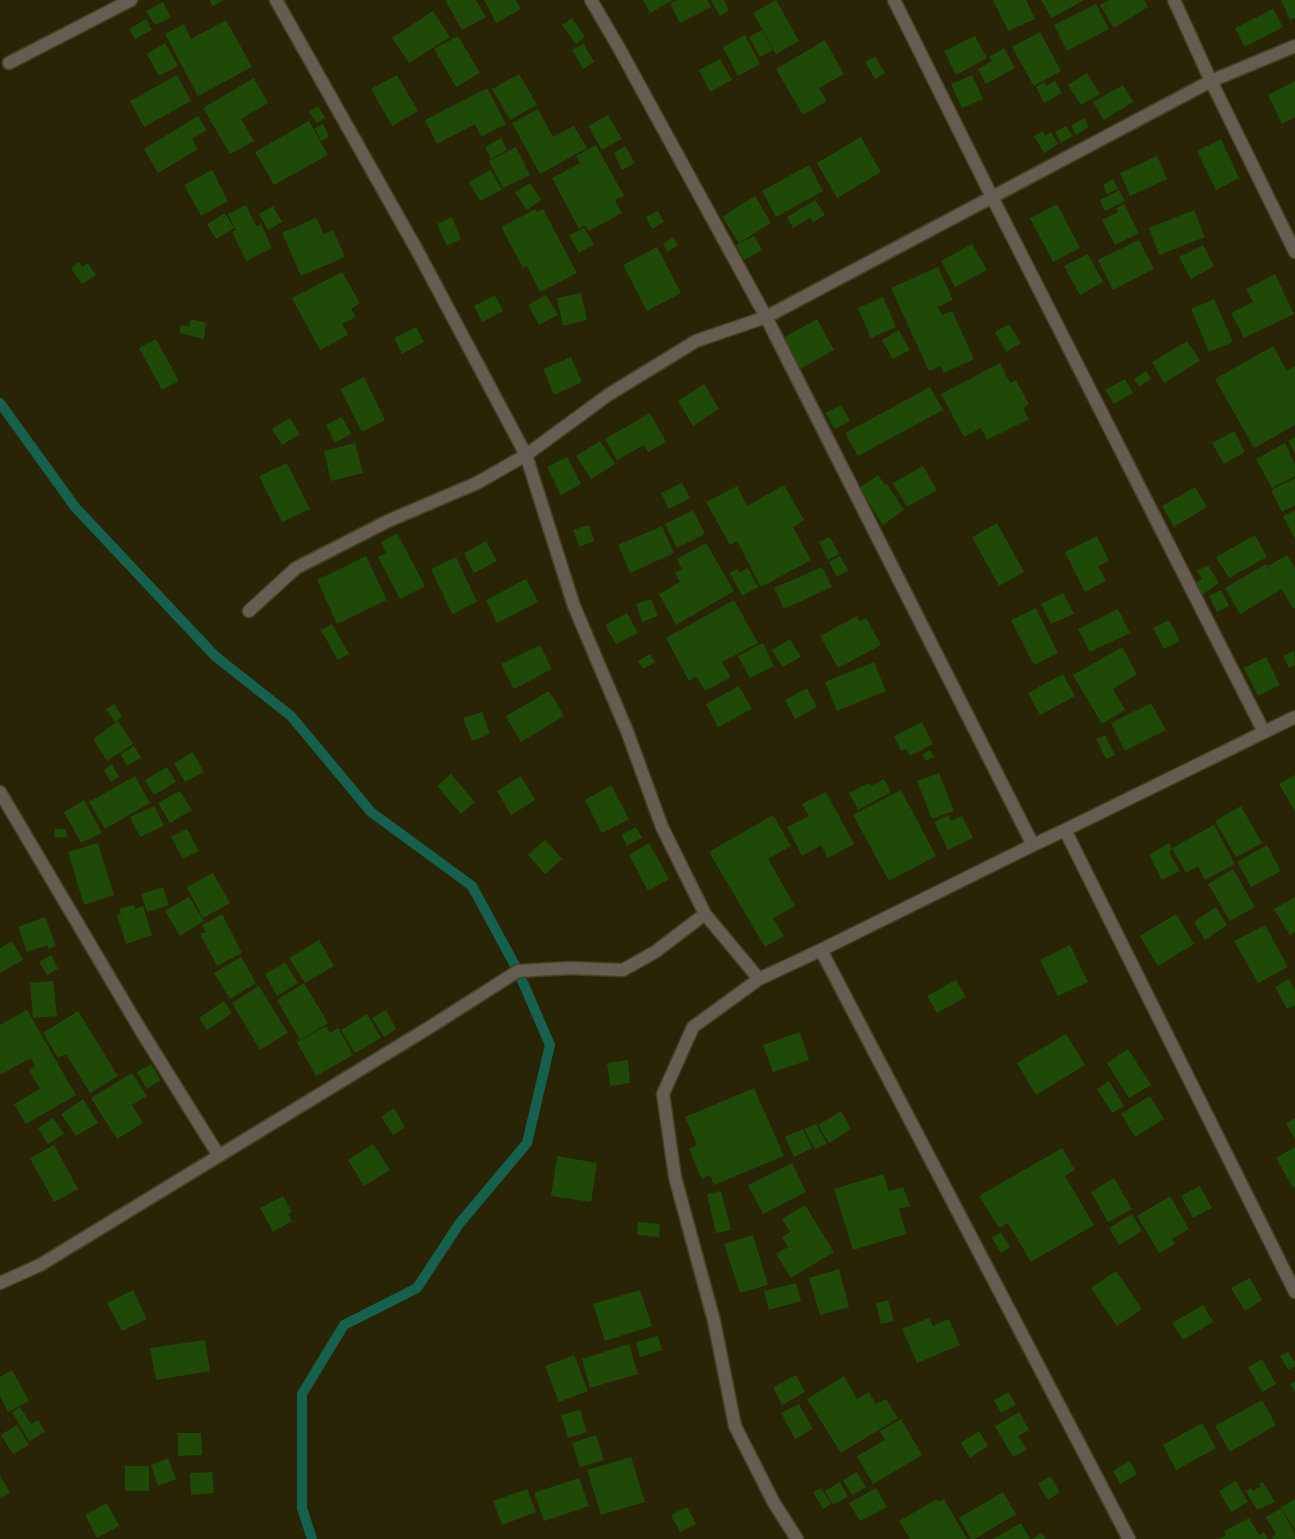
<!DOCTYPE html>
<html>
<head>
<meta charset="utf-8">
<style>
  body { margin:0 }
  canvas { display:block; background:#282405 }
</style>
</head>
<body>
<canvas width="1295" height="1539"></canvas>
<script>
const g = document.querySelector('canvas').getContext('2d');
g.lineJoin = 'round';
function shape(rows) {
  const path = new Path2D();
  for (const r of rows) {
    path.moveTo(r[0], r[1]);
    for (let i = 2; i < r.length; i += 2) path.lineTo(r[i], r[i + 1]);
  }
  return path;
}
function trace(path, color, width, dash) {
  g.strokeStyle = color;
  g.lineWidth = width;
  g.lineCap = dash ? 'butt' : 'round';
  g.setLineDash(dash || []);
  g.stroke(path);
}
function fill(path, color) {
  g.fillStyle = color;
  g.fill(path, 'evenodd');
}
const stream = shape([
  [0,403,75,507,215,656,291,716,371,812,472,886,518,971,550,1045,527,1143,459,1224,417,1288,344,1325,302,1394,302,1508,312,1539]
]);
const building = shape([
  [210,0,224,0,212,6],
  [445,0,476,0,486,17,462,30],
  [484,0,516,0,521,9,496,23],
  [643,0,673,0,650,13],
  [677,0,707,0,711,7,680,23,670,4],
  [711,0,724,0,729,10,720,16],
  [776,0,799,41,776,54,753,13],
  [993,0,1026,0,1035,19,1008,31],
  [1041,0,1084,0,1052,18],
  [1109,0,1144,0,1148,7,1114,28,1100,5],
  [1281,0,1295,0,1295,18,1290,20],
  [163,2,171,17,155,25,146,11],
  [1096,4,1109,29,1067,51,1054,25],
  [1273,9,1283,27,1245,47,1235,28],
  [433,11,450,37,409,63,392,38],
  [572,18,585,37,576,44,562,25],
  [146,19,152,30,135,39,129,29],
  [226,20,252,67,198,96,165,34,184,24,191,39],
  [762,30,773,50,760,57,749,37],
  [1040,32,1061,71,1034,86,1012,47],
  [745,35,760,64,738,76,723,47],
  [458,36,480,73,456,87,434,49],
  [975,36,987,58,956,75,944,51],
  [825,40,844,74,819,88,827,101,803,115,776,69],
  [165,43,178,66,159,76,147,54],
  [584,44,594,62,583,69,572,50],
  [1004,48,1015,68,986,84,978,69,992,61,989,57],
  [875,56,885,73,875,79,865,62],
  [720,59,732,80,710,92,699,70],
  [1087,73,1100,94,1081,105,1068,85],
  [519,74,537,105,510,120,492,89],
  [177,75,191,101,144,127,130,101],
  [397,75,418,111,392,126,371,89],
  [972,75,983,99,962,108,951,84],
  [254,78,268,103,241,119,254,141,230,154,203,108],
  [1055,81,1062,93,1044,103,1036,87,1044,82,1046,86],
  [1295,81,1295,117,1282,124,1268,95],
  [1123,85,1133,102,1104,120,1093,102],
  [487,88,506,124,481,137,475,124,437,144,425,120],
  [318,106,325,118,317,123,309,112],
  [538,109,553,137,574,126,587,148,540,174,512,123],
  [608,115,622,139,602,150,588,126],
  [198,116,207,130,192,139,198,149,158,173,144,149],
  [1084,118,1089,127,1076,135,1071,126],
  [309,121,328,155,274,185,255,152],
  [323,124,329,137,321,141,315,128],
  [1066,126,1073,136,1061,143,1055,132],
  [1043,131,1045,136,1051,132,1058,144,1044,153,1034,136],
  [861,137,881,172,837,198,817,163],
  [501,138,507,150,491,159,485,147],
  [1221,139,1239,178,1216,190,1197,151],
  [596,145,624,196,615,200,622,213,589,231,585,225,579,229,552,178,580,163,576,156],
  [625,146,635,163,622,170,614,153],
  [516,147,530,175,503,188,489,161],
  [1157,156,1167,179,1130,196,1120,173],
  [809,165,823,191,776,217,762,191],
  [212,170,228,201,201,216,184,185],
  [491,170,502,190,480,201,469,182],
  [1113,179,1118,189,1107,194,1103,185],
  [530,183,541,200,527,210,515,192],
  [1119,190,1125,201,1105,211,1100,200],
  [755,196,771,223,739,243,722,217],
  [815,200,825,215,813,222,810,218,793,228,787,217],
  [1057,204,1080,248,1053,262,1030,218],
  [1124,204,1139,233,1115,245,1102,220,1118,212,1116,208],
  [246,205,256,226,261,224,272,248,246,261,232,232,236,230,228,214],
  [273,206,282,222,268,230,259,214],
  [536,209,537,212,543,209,577,273,540,292,527,266,523,268,501,227],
  [1194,210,1205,237,1159,255,1149,228],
  [658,211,664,222,652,229,646,217],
  [225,213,234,228,216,239,207,224],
  [452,217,461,239,447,246,437,224],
  [316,218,324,234,333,230,345,257,301,276,282,233],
  [584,228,594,244,579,253,569,235],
  [754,236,762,250,744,260,736,245],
  [673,237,678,245,667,252,663,244],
  [1139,240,1154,269,1113,290,1098,260],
  [972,244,987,270,955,287,941,261],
  [1203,245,1214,266,1191,279,1179,257],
  [657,247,681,293,647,311,623,265],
  [1088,254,1103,282,1080,295,1064,266],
  [79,262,82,267,88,263,96,275,82,284,71,268],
  [938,267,953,300,938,307,942,315,952,311,974,359,944,373,940,366,929,371,891,288],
  [342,272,360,303,351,309,356,317,342,324,348,335,320,350,292,298],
  [1275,274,1294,314,1244,338,1231,313,1253,302,1246,289],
  [581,293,587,320,563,326,557,298],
  [495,295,503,311,482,322,474,306],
  [546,295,558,315,539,325,528,305],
  [883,297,896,327,871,338,858,308],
  [1214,299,1233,342,1209,352,1191,309],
  [191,319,206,323,204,339,179,333,181,325,189,327],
  [817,319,834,350,800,369,783,338],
  [1009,324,1021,343,1006,352,995,332],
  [416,327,424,342,402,354,394,338],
  [899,330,910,350,893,359,882,340],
  [156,339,179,381,162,390,139,348],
  [1187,341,1200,361,1164,383,1152,362],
  [1273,346,1287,371,1295,366,1295,425,1254,448,1215,379],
  [571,357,582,382,554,395,543,369],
  [1000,363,1010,383,1016,380,1029,404,1023,408,1029,419,987,440,981,428,964,437,941,394],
  [1146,371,1151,379,1139,387,1134,379],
  [364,377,385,420,362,432,340,389],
  [1125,379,1133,393,1114,404,1105,390],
  [704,384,719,409,693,426,678,401],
  [930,387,943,410,858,456,845,433],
  [841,405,850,421,835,429,825,413],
  [650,413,666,442,648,452,644,445,617,460,605,439],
  [342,417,351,434,335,443,326,425],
  [290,418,300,434,282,445,272,429],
  [1234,431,1245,452,1224,464,1212,443],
  [1295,437,1295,453,1288,441],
  [600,441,615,464,591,479,576,456],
  [355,443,363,473,331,481,324,451],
  [1285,443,1295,465,1295,476,1272,488,1256,459],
  [567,457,581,484,561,495,547,467],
  [287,463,310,509,282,522,259,476],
  [923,466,937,490,907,507,893,483],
  [878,475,885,485,887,484,904,510,883,525,859,488],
  [1295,478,1295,505,1282,512,1271,490],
  [682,483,690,498,669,509,661,493],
  [784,485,804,520,793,527,811,560,761,587,737,541,730,545,706,502,737,486,747,506],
  [1195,487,1207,507,1174,527,1162,506],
  [693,510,705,534,677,548,665,524],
  [1295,510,1295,539,1283,516],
  [997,523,1024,572,999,586,972,537],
  [589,525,594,541,579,547,573,530],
  [662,526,674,553,630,573,618,545],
  [397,533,425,586,400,599,378,557,386,553,381,542],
  [1255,535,1267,557,1229,578,1216,557],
  [1097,536,1109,561,1098,566,1106,581,1085,592,1065,552],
  [830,537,839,554,828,560,819,542],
  [486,541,497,561,474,573,464,553],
  [706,543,734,591,676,625,659,594,680,582,675,573,682,569,677,559],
  [1287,555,1295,568,1295,608,1293,609,1282,589,1240,614,1225,588,1266,564,1279,586,1268,566],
  [366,556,387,600,337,624,317,580],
  [840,556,848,570,837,577,829,562],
  [456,557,477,602,452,614,431,569],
  [1208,565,1219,583,1199,597,1192,585,1202,579,1197,571],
  [822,567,832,587,784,609,774,588],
  [748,568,758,587,742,596,730,573,737,569,739,573],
  [526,579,538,602,497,623,486,600],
  [1221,590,1229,606,1217,612,1209,596],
  [1063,593,1074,614,1051,624,1041,604],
  [651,599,658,616,642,622,636,604],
  [734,600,758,643,722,662,731,677,705,691,696,676,689,681,666,638],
  [1036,608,1058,653,1034,665,1011,620],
  [1118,609,1130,633,1090,652,1078,629],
  [627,613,638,633,616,644,605,625],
  [857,616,860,621,866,618,881,645,838,668,820,636],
  [1169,620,1180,641,1164,649,1153,628],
  [332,624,349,654,338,660,321,630],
  [790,639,801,657,782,667,772,650],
  [763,643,774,666,750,678,738,656],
  [540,645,552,669,514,689,501,664],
  [1122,647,1137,674,1113,689,1125,710,1102,724,1073,675],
  [1294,651,1295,665,1289,668,1283,656],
  [650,654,655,662,643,669,638,661],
  [1266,657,1280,685,1258,696,1244,668],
  [874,662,886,691,837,711,825,682],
  [1063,674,1075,696,1040,715,1028,693],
  [739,686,752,709,718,727,706,704],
  [807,688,817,707,795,719,785,700],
  [549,691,564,716,521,742,506,716],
  [1151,703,1166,730,1125,751,1111,723],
  [114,704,122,717,115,722,106,709],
  [482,712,490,734,472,741,463,718],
  [118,721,133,744,107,761,93,739],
  [922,722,933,744,910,756,906,749,901,751,894,736],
  [1105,735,1115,755,1106,759,1096,739],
  [134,746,141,758,127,766,121,754],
  [930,750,934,757,926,761,922,755],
  [193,752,204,772,185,782,174,763],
  [112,764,119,777,111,782,104,770],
  [167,767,176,782,154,795,145,780],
  [939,773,954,811,932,819,917,781],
  [451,774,475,802,461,814,437,786],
  [1295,775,1295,811,1279,784],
  [135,776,150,803,105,829,89,802],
  [521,776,535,800,511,815,497,791],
  [884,779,891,792,858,810,849,793,869,783,871,786],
  [611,785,629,819,602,833,585,800],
  [901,790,936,856,889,881,853,815],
  [180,791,192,810,170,823,158,803],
  [826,792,854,844,828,858,821,845,802,856,787,827,809,816,802,804],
  [84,800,102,833,81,843,64,812],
  [154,806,164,826,140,837,130,817],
  [1241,806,1262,843,1236,857,1215,821],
  [773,815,791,846,768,859,795,906,773,918,784,936,765,947,709,852],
  [949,815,951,821,962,816,973,838,948,850,934,822],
  [1214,825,1235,864,1205,880,1198,866,1186,873,1172,848],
  [636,827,642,838,627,846,621,835],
  [55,829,66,829,67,837,55,838],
  [187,829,199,851,183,859,171,837],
  [545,840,562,859,545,874,528,855],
  [98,843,114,895,84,905,68,852],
  [649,843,669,879,648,891,629,855],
  [1169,843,1172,850,1169,852,1180,871,1162,880,1149,855],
  [1267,845,1281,871,1251,887,1237,862],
  [1233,869,1255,907,1230,921,1208,884],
  [213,873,230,903,203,918,187,887],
  [163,887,169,905,147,912,141,894],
  [189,897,204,921,180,936,165,911],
  [1295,897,1295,932,1290,935,1274,909],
  [134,905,135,909,143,906,152,935,126,944,117,915,121,914,119,909],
  [1216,907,1227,925,1205,940,1194,922],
  [222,914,242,953,217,966,200,934,206,932,202,925],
  [1176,914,1194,944,1158,966,1140,936],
  [45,917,56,946,48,949,47,945,27,952,18,927],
  [1265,925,1288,967,1258,983,1234,941],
  [319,940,334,966,305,983,289,958],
  [12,941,23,960,0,973,0,948],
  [1070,945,1088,982,1058,996,1040,960],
  [51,955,58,969,47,975,39,962],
  [241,957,256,983,230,999,214,973],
  [285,962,298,983,277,996,265,974],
  [1289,979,1295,990,1295,1005,1287,1009,1275,987],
  [956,980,966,997,937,1013,927,996],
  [53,981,57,1016,33,1018,30,983],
  [304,983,328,1023,300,1040,277,1000],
  [259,986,288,1033,260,1050,232,1003],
  [224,1001,232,1013,207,1030,199,1018],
  [27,1010,76,1095,26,1124,14,1104,40,1089,29,1070,35,1066,31,1058,0,1075,0,1025],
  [386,1010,396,1029,384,1037,372,1018],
  [78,1011,118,1076,90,1093,66,1054,58,1058,43,1033],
  [367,1014,381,1038,355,1053,341,1030],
  [326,1026,330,1033,338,1028,353,1055,316,1076,297,1042],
  [800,1032,809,1060,773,1072,763,1045],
  [1066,1034,1085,1065,1036,1095,1017,1063],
  [1128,1049,1151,1085,1129,1098,1107,1063],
  [628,1060,630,1083,610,1086,607,1063],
  [151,1064,161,1080,147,1089,137,1072],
  [132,1073,147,1096,132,1105,143,1123,117,1139,91,1098],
  [1109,1081,1124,1106,1112,1113,1097,1089],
  [754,1088,784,1156,714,1185,710,1175,702,1179,689,1149,697,1145,685,1117],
  [1150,1096,1164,1119,1135,1137,1121,1114],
  [83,1099,98,1123,76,1136,61,1114],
  [394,1108,405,1127,393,1135,381,1117],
  [841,1111,851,1129,829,1143,818,1125],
  [53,1118,64,1134,48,1144,38,1128],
  [1295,1118,1295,1139,1286,1124],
  [816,1124,827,1144,815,1149,804,1129],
  [803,1129,812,1148,794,1157,785,1137],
  [373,1144,390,1170,364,1186,348,1160],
  [54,1145,78,1189,54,1202,30,1158],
  [1295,1147,1295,1187,1293,1188,1276,1158],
  [1062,1148,1075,1170,1065,1176,1094,1225,1031,1262,1008,1223,999,1228,979,1196],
  [557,1156,597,1163,591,1202,551,1196],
  [792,1163,806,1192,763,1214,748,1185],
  [883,1174,889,1191,903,1187,910,1206,899,1209,906,1234,853,1250,834,1189],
  [1114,1178,1132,1209,1108,1222,1091,1192],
  [1200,1186,1212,1208,1193,1218,1181,1196],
  [721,1191,731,1230,716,1233,707,1194],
  [283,1196,292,1212,288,1214,292,1221,273,1232,260,1208],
  [1170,1196,1189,1229,1172,1239,1175,1244,1159,1253,1137,1216],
  [805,1205,834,1252,791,1278,776,1254,788,1247,782,1237,790,1232,782,1219],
  [1132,1214,1142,1231,1119,1245,1109,1228],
  [638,1222,660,1224,659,1237,637,1235],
  [1001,1232,1010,1247,1001,1253,992,1238],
  [753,1235,768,1285,740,1293,724,1244],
  [839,1269,849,1307,820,1315,809,1278],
  [1116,1271,1142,1309,1117,1326,1091,1288],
  [1250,1278,1262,1300,1245,1311,1231,1288],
  [796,1283,801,1301,769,1310,764,1291],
  [133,1290,147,1319,122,1331,107,1303],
  [640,1290,652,1326,605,1341,593,1304],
  [888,1300,894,1321,881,1324,876,1303],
  [1203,1305,1213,1322,1183,1340,1172,1323],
  [929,1318,933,1326,949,1319,960,1345,917,1363,902,1329],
  [658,1336,662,1350,640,1357,636,1342],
  [205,1340,210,1371,156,1380,150,1348],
  [629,1344,638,1374,590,1388,582,1359],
  [1288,1352,1295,1362,1295,1366,1288,1370,1280,1356],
  [574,1355,588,1391,559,1402,545,1366],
  [1262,1359,1276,1384,1262,1392,1248,1367],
  [12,1370,29,1401,8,1412,0,1396,0,1377],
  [796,1375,805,1392,782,1405,773,1387],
  [844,1376,857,1399,869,1392,876,1404,886,1399,898,1418,841,1453,807,1399],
  [1295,1381,1295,1392,1290,1384],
  [1009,1392,1016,1405,1001,1413,994,1400],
  [1262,1400,1276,1425,1230,1452,1215,1426],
  [799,1404,813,1429,795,1439,781,1413],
  [20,1407,31,1424,38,1420,45,1432,29,1441,12,1412],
  [580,1410,587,1432,568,1438,561,1415],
  [1019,1412,1029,1430,1018,1436,1027,1450,1013,1457,995,1426],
  [901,1419,922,1455,873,1484,857,1456,885,1440,880,1431],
  [1202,1423,1216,1448,1176,1470,1163,1445],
  [17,1425,29,1445,13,1454,1,1435],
  [979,1431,988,1446,970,1458,961,1443],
  [178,1433,201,1433,202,1455,178,1456],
  [596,1435,604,1460,580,1467,572,1443],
  [631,1457,645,1502,601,1515,587,1470],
  [168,1458,176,1479,158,1486,151,1465],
  [1130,1461,1137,1474,1120,1484,1113,1471],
  [125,1466,149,1466,149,1491,125,1491],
  [212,1472,214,1493,191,1495,190,1473],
  [857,1472,866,1487,852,1495,843,1480],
  [0,1475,10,1493,0,1499],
  [1050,1476,1060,1492,1048,1500,1038,1484],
  [579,1478,589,1506,544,1521,534,1493],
  [1236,1481,1248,1502,1231,1512,1219,1491],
  [840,1482,848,1497,833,1505,825,1491],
  [1263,1482,1275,1502,1257,1510,1246,1491,1251,1488,1253,1491,1261,1486,1259,1484],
  [821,1488,831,1504,823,1509,813,1492],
  [876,1488,887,1507,860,1521,849,1503],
  [527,1489,536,1512,502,1525,493,1501],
  [1003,1492,1016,1514,975,1539,971,1539,959,1518],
  [937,1499,938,1502,944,1499,967,1539,910,1539,899,1521],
  [1295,1499,1295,1530,1281,1507],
  [107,1503,119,1526,97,1538,85,1515],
  [687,1507,696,1524,680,1532,671,1515],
  [1281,1508,1295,1534,1295,1539,1273,1539,1272,1537,1276,1534,1266,1517],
  [1249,1518,1259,1535,1264,1532,1268,1539,1219,1539,1226,1535,1224,1531],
  [1021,1523,1030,1539,993,1539],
  [1042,1533,1046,1539,1032,1539]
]);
const minor = shape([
  [276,0,418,252,526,455,574,606,627,731,662,827,705,914,759,979],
  [591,0,619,48,766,317,1033,845],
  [894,0,992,197,1264,732],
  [1174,0,1211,81,1295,252],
  [9,63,131,0],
  [249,611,296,568,388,521,477,483,526,455,608,395,696,341,766,317,1211,81,1295,46],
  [0,792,140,1029,219,1156],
  [1065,830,1295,1292],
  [821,950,1129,1539],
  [0,1283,40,1265,430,1027,518,971,570,968,623,970,655,952,705,914],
  [797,1539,774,1503,735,1426,714,1321,675,1177,663,1094,693,1027,759,979,821,950,1033,845,1065,830,1295,717]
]);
trace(stream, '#16614d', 10);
fill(building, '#1f4906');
trace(minor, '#444024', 15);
trace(minor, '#665c51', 12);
</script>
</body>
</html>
